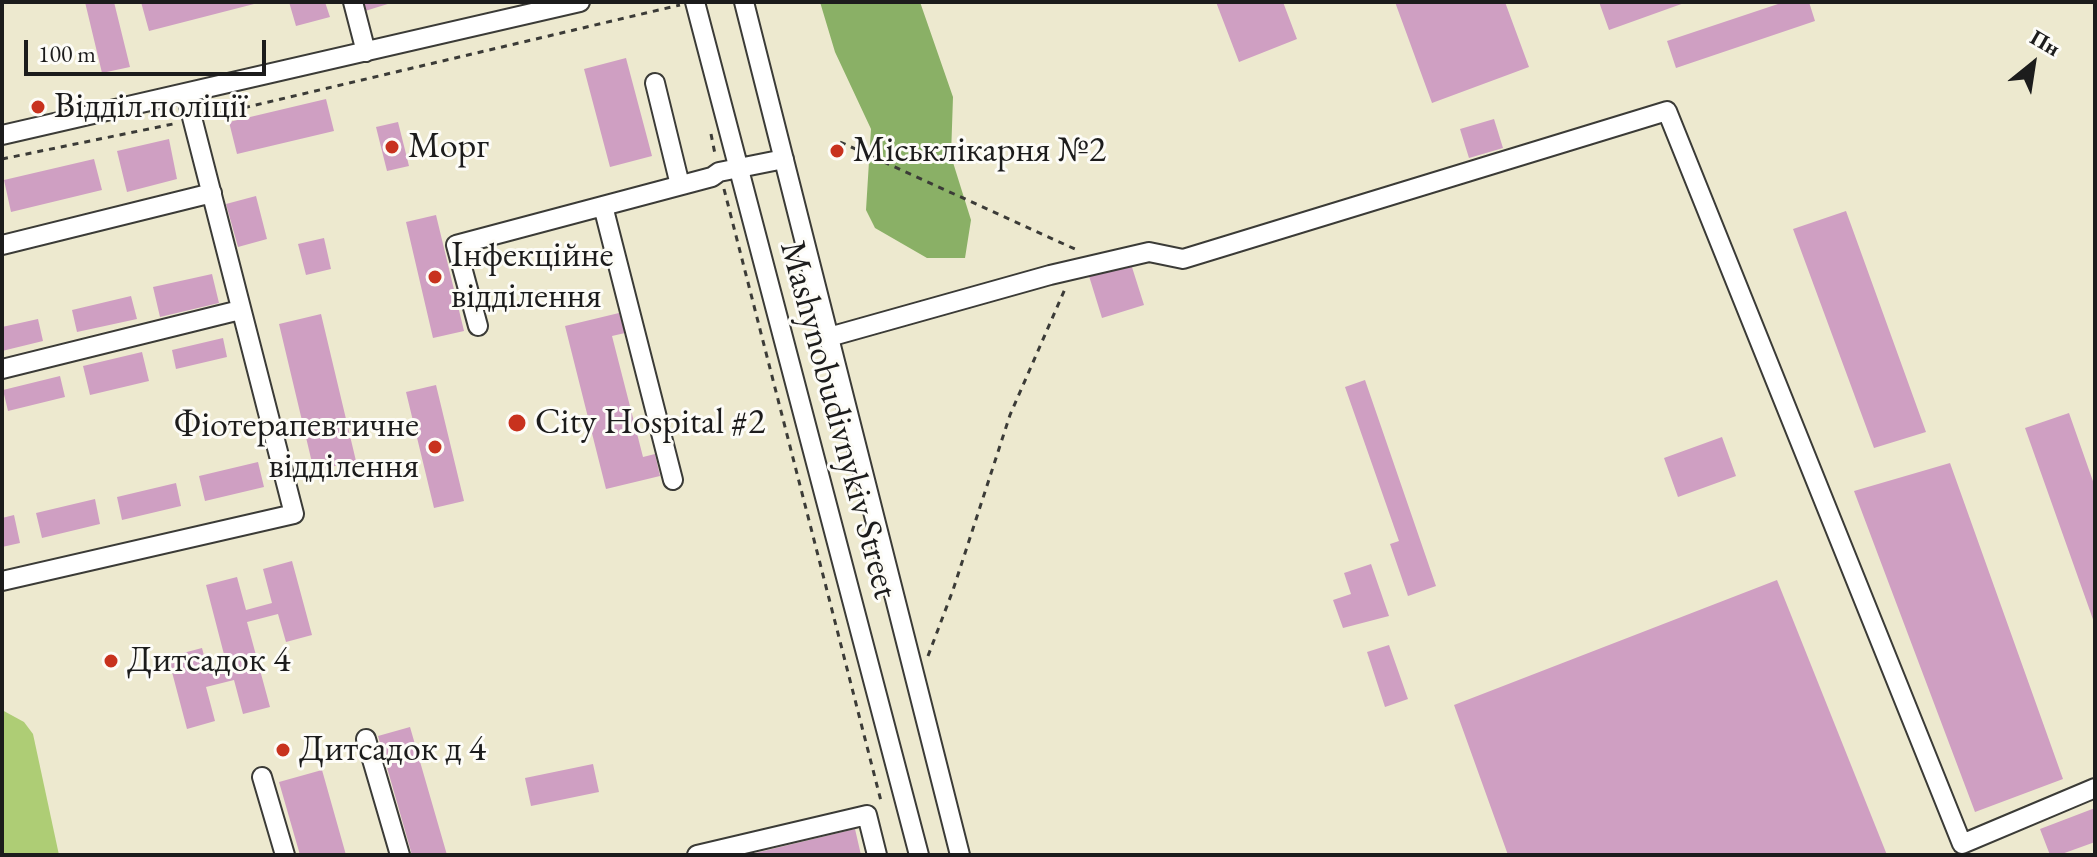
<!DOCTYPE html>
<html>
<head>
<meta charset="utf-8">
<style>
  body { margin:0 }
  #map { position:relative; width:2097px; height:857px; overflow:hidden; background:#ede9cf; font-family:"EB Garamond",serif }
  canvas { display:block }
  .frame { position:absolute; inset:0; border:4px solid #1c1c1c; pointer-events:none }
  .north { position:absolute; left:1993px; top:24px; width:80px; height:80px; -webkit-text-stroke:6px #fdfcf7; paint-order:stroke; rotate:30deg; font-size:22px; font-weight:700; line-height:32px; text-align:center; color:#1c1c1c }
  .north::after { content:''; display:block; margin:auto; width:28px; height:36px; background:#1c1c1c; clip-path:polygon(50% 0,100% 100%,50% 72%,0 100%) }
  .scale { position:absolute; left:24px; top:40px; width:242px; height:36px; box-sizing:border-box; border:4px solid #1c1c1c; border-top:0; padding-left:10px; font-size:24px; line-height:28px; white-space:nowrap; color:#1c1c1c; -webkit-text-stroke:6px #fdfcf7; paint-order:stroke }
</style>
</head>
<body>
<div id="map">
<canvas width="2097" height="857"></canvas>
<div class="frame"></div>
<div class="north">Пн</div>
<div class="scale">100 m</div>
</div>
<script>
const g = document.querySelector('canvas').getContext('2d');
g.lineJoin = 'round';
function fill(path, color) {
  g.fillStyle = color;
  g.fill(path, 'evenodd');
}
function shape(rows) {
  const path = new Path2D();
  for (const r of rows) {
    path.moveTo(r[0], r[1]);
    for (let i = 2; i < r.length; i += 2) path.lineTo(r[i], r[i + 1]);
  }
  return path;
}
function trace(path, color, width, dash) {
  g.strokeStyle = color;
  g.lineWidth = width;
  g.lineCap = dash ? 'butt' : 'round';
  g.setLineDash(dash || []);
  g.stroke(path);
}
function drawText(font, color, halo, rows, align = 'center') {
  g.font = font + ' "EB Garamond",serif';
  g.lineWidth = 6;
  g.setLineDash([]);
  g.textBaseline = 'middle';
  g.strokeStyle = halo;
  g.fillStyle = color;
  for (const [text, x, y, turn = 0] of rows) {
    g.save();
    g.translate(x, y);
    g.rotate((+turn || 0) * Math.PI / 180);
    g.textAlign = isNaN(turn) ? turn : align;
    if (halo) g.strokeText(text, 0, 0);
    g.fillText(text, 0, 0);
    g.restore();
  }
}
const green = shape([
  [2,710,24,722,33,734,59,855,2,855]
]);
const forest = shape([
  [820,2,920,2,953,97,951,156,971,220,965,258,927,258,875,228,866,210,871,129,835,52]
]);
const building = shape([
  [85,2,114,2,130,67,102,73],
  [141,2,253,2,254,4,149,31],
  [289,2,325,2,330,17,296,26],
  [362,2,391,2,391,3,365,11],
  [1216,2,1283,2,1297,39,1239,62],
  [1395,2,1505,2,1529,67,1432,103],
  [1599,2,1687,2,1609,30],
  [1784,2,1809,2,1815,21,1676,68,1667,41],
  [626,58,652,156,610,167,584,69],
  [326,99,334,131,237,154,229,122],
  [1494,119,1503,148,1469,158,1460,129],
  [398,122,409,166,387,171,376,127],
  [169,139,177,179,127,192,117,151],
  [94,159,102,190,11,212,4,180],
  [256,196,267,239,238,247,226,204],
  [1846,211,1926,432,1874,448,1793,229],
  [436,215,464,331,433,338,406,222],
  [324,238,331,269,306,275,298,244],
  [1131,264,1144,305,1102,318,1089,276],
  [212,274,219,303,160,317,153,287],
  [131,296,137,319,77,332,72,310],
  [619,313,625,333,612,336,643,457,655,454,660,476,606,489,565,326],
  [321,314,356,461,314,471,279,324],
  [38,319,43,341,2,351,2,327],
  [223,338,227,357,176,369,172,350],
  [142,352,149,381,90,395,83,366],
  [60,376,65,397,8,411,3,390],
  [1365,380,1436,586,1408,596,1390,544,1399,541,1345,387],
  [436,385,464,501,434,508,406,392],
  [2069,413,2095,487,2095,625,2025,428],
  [1722,437,1736,476,1678,497,1664,458],
  [258,462,264,487,205,501,199,476],
  [1950,463,2063,779,1975,812,1854,491],
  [176,483,181,506,122,520,117,497],
  [95,499,100,524,42,538,36,513],
  [14,515,20,543,2,547,2,518],
  [292,561,312,635,286,642,278,614,247,622,270,707,243,714,234,680,206,687,215,721,187,729,168,657,202,648,208,671,227,666,206,585,237,577,246,610,272,603,263,569],
  [1371,564,1389,616,1343,628,1333,600,1351,594,1344,573],
  [1777,580,1887,855,1508,855,1454,705],
  [1389,645,1408,699,1385,707,1367,652],
  [410,727,447,855,412,855,378,736],
  [593,764,599,792,531,806,525,778],
  [322,770,346,855,300,855,279,782],
  [2095,808,2095,842,2059,855,2050,855,2040,829],
  [855,829,861,855,752,855,751,854]
]);
const path = shape([
  [209,116,680,5],
  [711,134,715,154],
  [840,142,1077,250],
  [2,159,178,123],
  [724,189,882,805],
  [928,656,953,590,1010,415,1065,289]
]);
const minor = shape([
  [353,2,366,52],
  [695,2,919,855],
  [744,2,960,855],
  [655,83,680,185],
  [2,135,580,2],
  [603,206,673,480],
  [2,245,212,193],
  [478,326,456,245,712,177,719,172,784,159],
  [829,337,1050,275,1149,252,1183,259,1667,111,1962,844,2095,788],
  [2,369,240,310],
  [2,581,294,514,186,94],
  [366,739,400,855],
  [262,777,285,855],
  [697,855,867,815,877,855]
]);
const markers = [
  [38,107,8,"#c8321e"],
  [392,147,8,"#c8321e"],
  [837,151,8,"#c8321e"],
  [435,277,8,"#c8321e"],
  [517,423,10,"#c8321e"],
  [435,447,8,"#c8321e"],
  [111,661,8,"#c8321e"],
  [283,750,8,"#c8321e"]
];
const poiNames = [
  ["Відділ поліції",54,107],
  ["Морг",408,147],
  ["Міськлікарня №2",853,151],
  ["Інфекційне",451,256],
  ["відділення",451,297],
  ["City Hospital #2",535,423],
  ["Фіотерапевтичне",419,426,"right"],
  ["відділення",419,467,"right"],
  ["Дитсадок 4",127,661],
  ["Дитсадок д 4",299,750]
];
const streetNames = [
  ["Mashynobudivnykiv Street",838,420,75]
];
fill(green, '#aecd75');
fill(forest, '#8ab066');
fill(building, '#cf9fc2');
trace(minor, '#3b3b37', 22);
trace(path, '#3b3b37', 3, [6, 6]);
trace(minor, '#fff', 18);
for (const [x, y, r, color] of markers) {
  const dot = new Path2D();
  dot.arc(x, y, r, 0, 2 * Math.PI);
  g.fillStyle = color;
  g.fill(dot);
  trace(dot, '#fdfcf7', 3);
}
drawText('36px', '#1c1c1c', '#fdfcf7', poiNames, 'left');
drawText('36px', '#1c1c1c', '#fdfcf7', streetNames);
</script>
</body>
</html>
